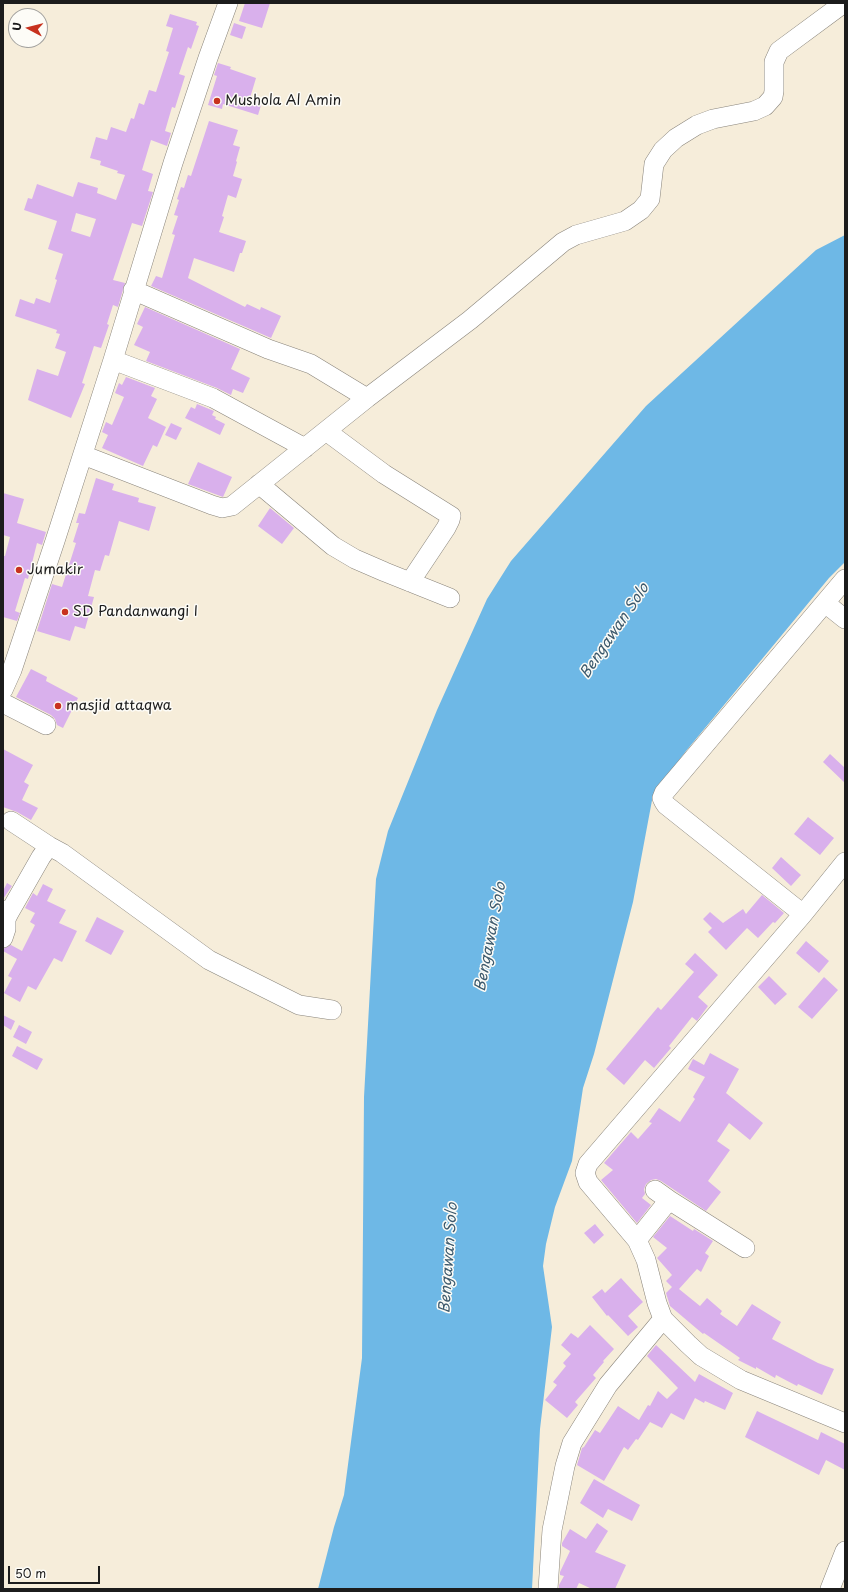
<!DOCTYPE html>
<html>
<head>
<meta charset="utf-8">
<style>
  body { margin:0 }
  #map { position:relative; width:848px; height:1592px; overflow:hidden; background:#f6edda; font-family:"Playpen Sans",sans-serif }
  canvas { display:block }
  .frame { position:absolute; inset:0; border:4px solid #1c1c1c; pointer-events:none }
  .north { position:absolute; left:8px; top:8px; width:40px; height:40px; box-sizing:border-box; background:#fdfcf7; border:1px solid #a3a29f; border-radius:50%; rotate:277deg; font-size:11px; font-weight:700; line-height:16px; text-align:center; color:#1c1c1c }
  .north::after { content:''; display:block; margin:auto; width:14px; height:18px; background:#c8321e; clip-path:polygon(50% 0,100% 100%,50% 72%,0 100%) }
  .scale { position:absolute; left:8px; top:1566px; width:92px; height:18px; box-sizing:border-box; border:2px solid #1c1c1c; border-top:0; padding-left:5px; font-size:12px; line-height:14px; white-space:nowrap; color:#1c1c1c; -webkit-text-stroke:3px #fdfcf7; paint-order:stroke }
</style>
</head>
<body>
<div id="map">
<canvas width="848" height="1592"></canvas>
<div class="frame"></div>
<div class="north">U</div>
<div class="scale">50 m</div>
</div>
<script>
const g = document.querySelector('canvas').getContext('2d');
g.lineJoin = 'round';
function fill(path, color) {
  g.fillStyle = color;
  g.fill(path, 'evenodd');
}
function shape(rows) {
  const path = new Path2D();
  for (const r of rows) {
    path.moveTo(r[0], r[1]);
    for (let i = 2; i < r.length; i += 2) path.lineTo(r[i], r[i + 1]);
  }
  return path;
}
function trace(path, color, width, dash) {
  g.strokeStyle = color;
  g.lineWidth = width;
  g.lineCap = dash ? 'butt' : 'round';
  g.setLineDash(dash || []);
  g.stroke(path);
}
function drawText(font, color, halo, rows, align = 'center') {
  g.font = font + ' "Playpen Sans",sans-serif';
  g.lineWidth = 3;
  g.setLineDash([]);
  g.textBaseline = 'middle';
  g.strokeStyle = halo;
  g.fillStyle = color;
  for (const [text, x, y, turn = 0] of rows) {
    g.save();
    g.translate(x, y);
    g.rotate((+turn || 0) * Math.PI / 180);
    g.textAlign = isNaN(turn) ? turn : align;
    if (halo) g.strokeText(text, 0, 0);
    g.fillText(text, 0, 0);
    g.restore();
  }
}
const water = shape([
  [845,235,845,562,829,578,686,751,653,795,633,902,594,1054,583,1088,572,1161,555,1207,546,1244,543,1266,552,1327,540,1429,532,1589,318,1589,334,1527,344,1495,362,1358,364,1097,376,879,388,831,437,710,487,599,511,561,646,406,816,250]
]);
const building = shape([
  [245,3,270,3,262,28,239,21],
  [170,14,197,22,196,25,199,26,191,49,188,47,179,74,185,76,175,108,172,107,165,131,171,133,167,146,151,140,142,170,153,174,148,191,153,192,142,226,132,223,113,280,125,283,118,307,113,305,107,324,109,325,101,348,94,346,82,383,85,384,71,418,28,400,37,369,58,376,66,352,55,348,60,334,56,333,57,330,15,316,20,299,34,304,36,298,50,303,57,280,55,279,63,254,48,249,57,221,24,210,28,198,32,199,37,184,73,197,78,182,98,188,97,193,116,200,125,175,117,173,118,171,100,165,101,161,90,158,96,137,107,140,111,127,126,132,131,118,134,119,139,103,144,105,149,90,156,92,169,52,166,51,173,28,166,26],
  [76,213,96,219,90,237,71,231],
  [234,23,246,27,242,39,230,35],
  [218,63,231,67,230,69,256,78,250,98,262,102,258,115,223,104,222,109,208,105,217,76,214,75],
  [209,121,238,130,233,145,240,147,236,161,237,162,233,176,242,179,236,198,228,195,222,216,224,217,219,232,246,241,242,253,240,253,234,272,194,258,188,278,245,307,247,304,260,310,261,307,281,316,271,338,151,286,156,276,162,278,175,235,172,234,178,216,174,215,179,200,177,199,181,187,184,188,188,175,191,176],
  [145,307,240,349,231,369,250,378,243,393,233,389,231,395,217,388,146,361,150,352,134,345,143,327,137,324],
  [126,377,155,388,151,396,157,399,148,418,166,427,157,447,153,445,143,466,102,448,108,435,102,432,106,422,112,425,124,397,115,393,119,383,122,385],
  [197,404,214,411,212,415,216,417,215,419,225,424,220,435,185,418,191,407,195,409],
  [171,423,182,428,176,440,165,435],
  [198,462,232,477,223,497,188,484],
  [96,478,114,484,112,490,139,498,138,502,156,507,149,531,119,521,109,556,105,555,100,571,95,570,88,596,94,597,85,629,75,626,70,641,37,631,52,584,62,587,76,543,73,542,79,523,76,523,79,513,85,514],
  [3,493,24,499,17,523,46,532,42,545,37,543,28,579,25,578,15,611,20,613,17,621,3,617,3,556,5,556,10,537,3,535],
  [270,508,294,528,282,544,258,526],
  [31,669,47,677,46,681,78,698,63,728,57,725,55,719,51,715,16,697],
  [3,749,33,765,24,782,29,785,22,800,38,808,31,820,17,812,3,807],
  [830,754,845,768,845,783,823,762],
  [808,817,834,838,820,855,794,834],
  [781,857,801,875,791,886,772,868],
  [7,883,12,886,3,899,3,891],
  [43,884,53,889,47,901,66,910,59,923,77,931,62,962,54,958,36,990,28,986,20,1002,4,993,12,978,8,976,17,959,3,951,3,949,11,945,22,951,35,925,30,922,35,913,25,908,33,893,37,896],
  [762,895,784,913,775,923,773,922,758,938,747,928,726,950,708,932,712,928,703,919,710,912,723,923,743,909,746,914],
  [97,917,124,931,111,955,85,941],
  [806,941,829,961,819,973,796,953],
  [695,953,718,975,698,997,708,1006,697,1021,692,1017,669,1046,671,1048,654,1068,645,1060,624,1085,606,1069,658,1007,661,1010,694,972,685,964],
  [769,976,787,994,775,1005,758,987],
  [824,977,838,990,812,1019,798,1007],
  [3,1015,15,1021,11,1030,3,1025],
  [19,1025,32,1032,26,1044,13,1037],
  [17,1046,43,1059,37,1070,12,1056],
  [710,1053,739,1069,726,1093,763,1123,750,1140,729,1123,717,1141,730,1150,708,1181,721,1192,706,1211,661,1181,656,1179,651,1180,646,1184,644,1189,645,1194,642,1198,651,1205,637,1223,601,1180,613,1170,604,1163,631,1132,638,1139,652,1123,649,1122,659,1108,680,1122,695,1099,693,1097,705,1077,688,1069,693,1059,704,1065],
  [670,1216,693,1231,694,1229,713,1241,705,1253,709,1256,701,1272,697,1269,679,1289,700,1306,707,1298,722,1311,720,1314,737,1326,752,1304,781,1322,772,1339,818,1363,834,1369,822,1395,798,1384,797,1386,776,1375,775,1378,756,1367,756,1369,738,1360,740,1358,704,1333,703,1334,670,1306,666,1293,672,1287,666,1281,672,1275,657,1258,667,1248,653,1237],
  [595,1224,604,1235,594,1244,584,1233],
  [621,1278,643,1302,628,1316,638,1327,628,1336,608,1315,607,1316,592,1297,602,1289,605,1293],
  [590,1325,614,1349,603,1361,604,1362,593,1375,596,1378,575,1402,578,1405,567,1418,545,1400,557,1385,553,1382,566,1366,563,1363,571,1354,561,1345,571,1333,578,1338],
  [656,1345,695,1382,699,1374,733,1393,725,1410,705,1401,704,1403,695,1398,684,1420,671,1413,662,1428,650,1422,638,1440,636,1439,628,1450,624,1447,604,1481,577,1465,582,1448,584,1447,595,1430,600,1433,618,1406,639,1420,648,1405,650,1406,658,1391,667,1399,678,1388,647,1356],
  [757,1411,818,1440,821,1432,845,1444,845,1470,826,1460,819,1475,745,1437],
  [594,1479,640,1505,632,1521,608,1509,603,1518,580,1503],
  [597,1523,608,1531,595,1552,626,1565,615,1589,592,1589,579,1583,576,1589,559,1589,559,1585,564,1576,560,1575,560,1572,570,1551,562,1546,562,1543,570,1529,586,1539]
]);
const minor = shape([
  [133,290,268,349,311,364,367,398],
  [113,360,213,398,305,448],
  [326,431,384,474,451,516,450,520,446,528,410,582],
  [83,455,212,505,222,508,232,506,367,398,470,320,563,242,576,235,625,221,641,210,650,199,654,164,663,150,676,138,697,125,713,119,754,111,765,106,773,97,774,91,774,62,779,51,844,3],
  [259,484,333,546,355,559,385,572,450,598],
  [825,603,845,619],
  [3,690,12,670,55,541,113,360,173,163,208,58,228,3],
  [3,703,46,725],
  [11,821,49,846],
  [845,862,803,914,588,1164,585,1173,588,1182,637,1240,646,1260,657,1303,663,1319,688,1344,701,1356,741,1380,845,1423],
  [3,910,9,913,6,919,6,929,3,938],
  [9,913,41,857,49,846,62,853,209,960,299,1005,332,1010],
  [803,914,666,805,664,802,662,798,664,793,845,579],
  [669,1200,745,1248],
  [637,1240,669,1200,655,1190],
  [548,1589,552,1530,565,1466,572,1443,608,1385,663,1319],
  [830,1589,845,1551]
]);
const markers = [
  [217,101,4,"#c8321e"],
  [19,570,4,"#c8321e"],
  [65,612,4,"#c8321e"],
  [58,706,4,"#c8321e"]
];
const poiNames = [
  ["Mushola Al Amin",225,101],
  ["Jumakir",27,570],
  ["SD Pandanwangi I",73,612],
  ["masjid attaqwa",66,706]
];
const waterNames = [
  ["Bengawan Solo",615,631,-56],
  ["Bengawan Solo",491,937,-79],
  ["Bengawan Solo",449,1258,-86]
];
fill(water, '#6eb8e6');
fill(building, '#d9b0ec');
trace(minor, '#89847b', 20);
trace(minor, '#fff', 19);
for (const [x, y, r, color] of markers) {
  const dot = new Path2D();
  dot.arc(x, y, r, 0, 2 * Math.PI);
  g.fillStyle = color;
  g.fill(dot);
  trace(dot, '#fdfcf7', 1.5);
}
drawText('14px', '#1c1c1c', '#fdfcf7', poiNames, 'left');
drawText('italic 15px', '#3d5a6d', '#fdfcf7', waterNames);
</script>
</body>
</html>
